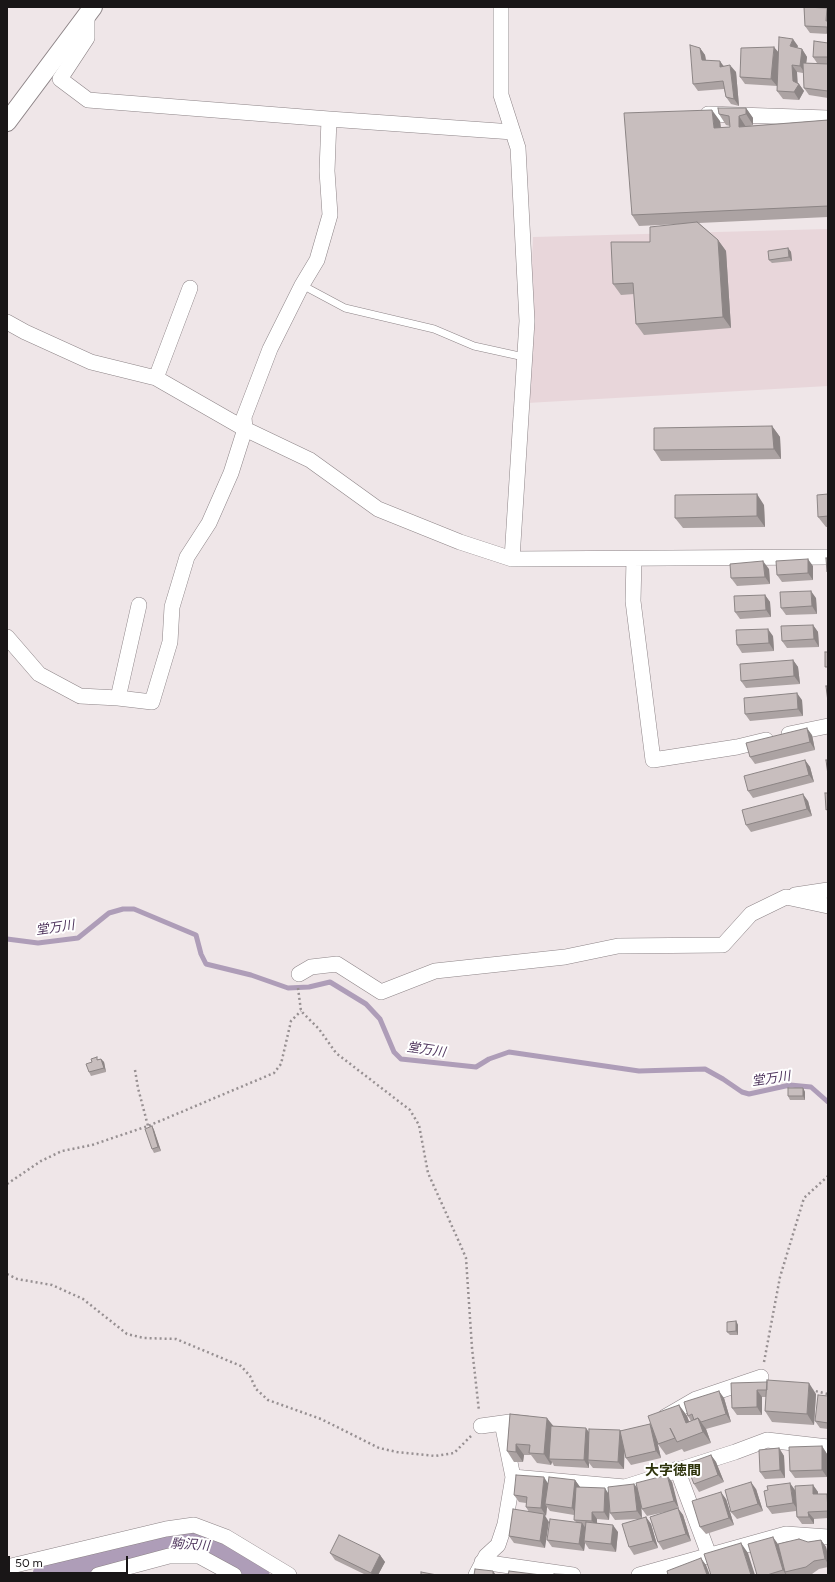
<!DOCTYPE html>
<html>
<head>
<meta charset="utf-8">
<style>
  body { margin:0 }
  #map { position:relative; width:835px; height:1582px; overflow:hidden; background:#efe6e8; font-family:Figtree,sans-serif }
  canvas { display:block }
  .frame { position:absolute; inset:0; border:8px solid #191617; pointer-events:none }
  .scale { position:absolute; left:8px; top:1556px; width:120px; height:18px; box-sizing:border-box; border:2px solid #191617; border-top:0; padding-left:5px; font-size:12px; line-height:14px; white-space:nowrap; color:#191617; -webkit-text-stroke:3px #fff; paint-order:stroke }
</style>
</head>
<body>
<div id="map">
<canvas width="835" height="1582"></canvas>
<div class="frame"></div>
<div class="scale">50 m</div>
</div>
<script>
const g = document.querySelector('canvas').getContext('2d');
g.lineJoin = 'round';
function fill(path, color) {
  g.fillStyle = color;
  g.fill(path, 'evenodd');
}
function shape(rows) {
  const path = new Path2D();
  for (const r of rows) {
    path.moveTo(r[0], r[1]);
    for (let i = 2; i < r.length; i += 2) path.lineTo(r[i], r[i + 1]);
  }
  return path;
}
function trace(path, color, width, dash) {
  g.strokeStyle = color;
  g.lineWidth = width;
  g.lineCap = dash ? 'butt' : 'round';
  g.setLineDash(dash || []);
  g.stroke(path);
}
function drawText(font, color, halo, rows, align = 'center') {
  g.font = font + ' Figtree,"Noto Sans JP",sans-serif';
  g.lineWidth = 4;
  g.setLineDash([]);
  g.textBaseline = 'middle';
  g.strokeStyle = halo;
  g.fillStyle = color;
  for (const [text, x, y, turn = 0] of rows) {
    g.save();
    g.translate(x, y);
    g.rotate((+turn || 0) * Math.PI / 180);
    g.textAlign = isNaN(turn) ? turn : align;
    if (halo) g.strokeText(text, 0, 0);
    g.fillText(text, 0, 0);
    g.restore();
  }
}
const built = shape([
  [828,229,828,386,527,403,533,237]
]);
const stream = shape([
  [7,939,38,943,78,938,109,913,123,909,134,909,196,935,201,954,206,964,251,975,288,988,309,987,330,982,366,1004,380,1019,394,1052,401,1059,476,1067,489,1059,509,1052,639,1071,705,1069,723,1079,742,1092,749,1094,790,1085,811,1087,828,1102]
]);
const river = shape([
  [47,1575,71,1571,112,1560,167,1542,219,1547,255,1575]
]);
const path = shape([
  [298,988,301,1011,319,1029,336,1053,410,1110,419,1125,428,1173,460,1244,466,1258,472,1348,479,1411],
  [135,1070,138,1088,148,1126],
  [7,1184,41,1161,62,1151,92,1145,148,1126,274,1073,281,1064,291,1021,301,1011],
  [7,1274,17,1279,52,1285,83,1299,127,1334,144,1338,176,1339,241,1366,250,1376,256,1389,268,1400,321,1419,379,1448,397,1452,435,1456,454,1453,471,1436],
  [764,1362,780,1277,804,1198,828,1176],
  [811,1390,828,1394]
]);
const service = shape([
  [302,285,345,308,434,329,474,346,524,357]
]);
const minor = shape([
  [501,7,501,95,518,148,527,321,512,559],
  [87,16,87,38,60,79,88,100,329,119,513,132],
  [708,114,828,118],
  [7,322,25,332,91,362,156,378,245,429,310,460,378,509,460,542,512,559,828,557],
  [156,378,190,288],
  [634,559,633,601,653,760,737,747,766,740],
  [7,637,39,674,80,696,118,698,152,702,170,642,172,607,187,557,209,523,231,473,245,429,244,417,270,349,302,285,317,260,330,215,327,171,329,119],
  [118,698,139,605],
  [789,734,828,726],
  [795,895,828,890],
  [299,974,311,967,337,964,381,992,435,971,565,957,618,946,723,945,751,914,786,897,828,906],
  [665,1417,696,1399,761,1377],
  [481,1426,510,1422,529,1424],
  [677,1469,709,1555],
  [513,1477,625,1487,735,1452,767,1440,828,1447],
  [482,1562,573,1575],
  [7,1567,166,1529,194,1525,226,1537,289,1575],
  [98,1575,169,1556,199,1556,234,1575],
  [476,1575,486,1556,498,1545,505,1524,513,1477,502,1423],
  [639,1575,786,1534,828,1537]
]);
const tertiary = shape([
  [7,122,93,7]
]);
const wall = shape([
  [791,7,827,8,828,9,828,34,810,33,805,26,804,8],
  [828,43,828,98,809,95,804,88,803,73,797,72,797,83,799,84,804,91,799,100,783,99,777,91,778,66,777,86,745,84,740,77,779,53,798,46,797,48,802,49,807,57,806,63,817,63,813,57],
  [700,48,705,55,706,60,724,66,736,72,739,106,731,104,726,97,724,89,698,91,693,84],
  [746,108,753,118,753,125,750,126,828,120,828,217,699,223,718,240,726,251,731,328,644,335,636,324,634,294,621,295,613,284,680,224,639,226,632,215,720,121,721,128,730,127,730,126,726,125,719,114],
  [788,248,791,252,792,261,772,263,769,260],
  [772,426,780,437,781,459,661,461,654,450],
  [828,494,828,527,826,527,818,517],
  [764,505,765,527,683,528,675,518],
  [813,566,813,580,782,582,777,575],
  [769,569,770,584,737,586,731,578],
  [765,595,770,602,771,617,740,619,735,612],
  [816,598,817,614,786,615,781,608],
  [813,625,818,632,819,647,787,648,782,641],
  [773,636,774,651,742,653,737,645],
  [793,660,798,667,800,684,746,688,741,681],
  [802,700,803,716,750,721,745,714],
  [812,735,815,750,755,764,750,757],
  [805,760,810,767,814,782,753,798,748,791],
  [808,801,812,816,751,832,746,825],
  [98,1059,101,1059,104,1062,106,1072,91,1076,89,1072,92,1062],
  [803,1088,805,1092,805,1100,790,1100,788,1096],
  [152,1126,154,1130,161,1151,154,1153,152,1149],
  [736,1321,738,1325,738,1335,730,1335,727,1332],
  [731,1383,816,1394,814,1425,772,1422,765,1411,766,1397,762,1397,762,1415,737,1415,732,1408],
  [828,1396,828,1429,820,1428,815,1421],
  [724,1398,731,1422,706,1429,711,1443,684,1452,682,1449,666,1455,658,1444,657,1441,661,1458,631,1465,626,1458,624,1451,624,1469,593,1468,589,1463,589,1468,554,1466,552,1462,551,1465,537,1463,531,1455,524,1455,523,1462,514,1462,507,1451,510,1414,553,1426,589,1432,621,1431,650,1424,652,1428,679,1405,687,1416,689,1421,691,1421,688,1416],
  [822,1446,827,1454,827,1477,795,1478,790,1471],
  [779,1448,784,1456,785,1478,765,1479,760,1472],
  [711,1455,716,1462,724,1482,699,1492,694,1484],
  [575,1480,580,1487,608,1493,634,1484,637,1487,672,1482,678,1509,683,1515,691,1541,663,1550,658,1542,670,1511,647,1516,642,1509,641,1505,642,1518,646,1517,651,1524,658,1548,634,1555,629,1547,639,1519,615,1520,610,1513,610,1507,609,1520,597,1519,597,1523,618,1532,616,1552,589,1549,585,1543,584,1551,552,1547,547,1540,576,1522,574,1520,574,1515,550,1511,547,1507,546,1516,545,1515,545,1548,514,1543,509,1536,529,1512,526,1507,526,1503,519,1502,514,1495,548,1483],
  [813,1485,818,1492,818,1494,827,1494,828,1495,828,1518,814,1519,814,1524,802,1524,797,1517,796,1511,772,1514,767,1507,795,1490,796,1494],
  [756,1489,763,1511,737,1519,731,1512],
  [726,1499,734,1525,706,1534,700,1527],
  [821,1540,826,1547,828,1556,828,1567,819,1569,812,1574,807,1575,787,1575,787,1574,787,1575,757,1575,778,1544,780,1551,808,1542],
  [330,1553,380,1555,385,1562,378,1575,366,1575,335,1560]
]);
const shadedWall = shape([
  [827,8,828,9,828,23,826,21],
  [793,39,798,46,795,53,790,46],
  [774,47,780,54,777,86,771,79],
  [700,48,705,55,707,68,702,60],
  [802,49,807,57,805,73,800,66],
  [720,61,725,68,720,67],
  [730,65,736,72,739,106,734,99],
  [792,65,797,72,798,86,799,84,804,91,799,100,794,92,793,81],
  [746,108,753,118,753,125,746,114],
  [712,110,720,121,722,139,714,128],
  [739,116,746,127,739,127],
  [718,240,726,251,731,328,723,317],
  [788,248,791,252,792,261,789,257],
  [772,426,780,437,781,459,774,449],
  [757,494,764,505,765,527,757,516],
  [808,559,813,566,813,580,808,573],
  [763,561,769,569,770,584,765,577],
  [811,591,816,598,817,614,812,606],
  [765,595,770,602,771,617,766,610],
  [813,625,818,632,819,647,814,639],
  [768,629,773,636,774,651,769,643],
  [793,660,798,667,800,684,794,676],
  [797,693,802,700,803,716,798,709],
  [807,728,812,735,815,750,810,742],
  [805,760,810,767,814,782,809,775],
  [803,794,808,801,812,816,807,809],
  [101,1059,104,1062,106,1072,104,1068],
  [803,1088,805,1092,805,1100,803,1096],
  [152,1126,154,1130,161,1151,158,1147],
  [736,1321,738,1325,738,1335,736,1331],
  [809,1383,816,1394,814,1425,807,1414],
  [757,1390,762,1397,762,1415,757,1407],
  [719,1391,724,1398,731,1422,726,1414],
  [679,1405,687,1416,693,1433,686,1423],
  [547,1418,555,1428,549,1459,552,1462,551,1465,544,1454],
  [698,1418,706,1429,711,1443,703,1432],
  [650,1424,655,1432,661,1458,656,1451],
  [586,1428,591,1435,588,1460,589,1463,589,1468,584,1460],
  [620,1430,625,1437,624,1469,618,1462],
  [516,1444,524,1455,523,1462,516,1452],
  [822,1446,827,1454,827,1477,822,1470],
  [779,1448,784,1456,785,1478,780,1470],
  [711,1455,716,1462,724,1482,718,1475],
  [667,1475,672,1482,679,1509,674,1501],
  [544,1477,549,1485,545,1504,547,1507,546,1516,541,1508],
  [575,1480,580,1487,577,1515,572,1508],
  [751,1482,756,1489,763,1511,758,1504],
  [790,1483,795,1490,798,1510,793,1503],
  [634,1484,640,1492,642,1518,637,1511],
  [813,1485,818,1492,818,1501,813,1494],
  [605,1488,610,1496,609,1520,604,1512],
  [721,1492,726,1499,734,1525,729,1518],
  [678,1508,683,1515,691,1541,686,1534],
  [592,1512,597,1519,597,1528,592,1521],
  [808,1512,814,1519,814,1524,809,1517],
  [544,1514,549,1522,545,1548,540,1541],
  [646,1517,651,1524,658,1548,653,1541],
  [582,1523,587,1530,584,1541,585,1543,584,1551,579,1544],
  [613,1525,618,1532,616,1552,611,1544],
  [773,1537,778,1544,786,1572,785,1572,787,1575,786,1575,783,1570],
  [821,1540,826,1547,828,1556,828,1564,825,1559],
  [741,1543,748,1553,755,1575,751,1575],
  [380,1555,385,1562,378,1575,372,1575,371,1573],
  [701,1558,706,1565,710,1575,707,1575],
  [493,1571,496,1575,493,1575]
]);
const building = shape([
  [804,7,827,8,826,21,828,21,828,32,827,33,827,27,805,26,804,7],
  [779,37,793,39,790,46,802,49,800,66,792,65,793,81,799,84,794,92,777,91,779,37],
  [814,41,828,43,828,57,813,57,814,41],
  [690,45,700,48,702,60,720,61,720,67,730,65,734,99,726,97,723,81,693,84,690,45],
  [774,47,771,79,740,77,741,48,774,47],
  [803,63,828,64,828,91,804,88,803,63],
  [718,108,746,108,746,114,739,116,739,127,828,120,828,206,632,215,624,113,712,110,714,128,730,127,729,116,719,114,718,108],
  [697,222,718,240,723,317,636,324,633,283,613,284,611,242,650,242,650,227,697,222],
  [788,248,789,257,769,260,768,251,788,248],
  [772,426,774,449,654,450,654,428,772,426],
  [757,494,757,516,675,518,675,495,757,494],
  [828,494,828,516,818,517,817,495,828,494],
  [826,558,828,558,828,572,827,572,826,558],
  [808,559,808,573,777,575,776,561,808,559],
  [763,561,765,577,731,578,730,564,763,561],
  [811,591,812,606,781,608,780,592,811,591],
  [765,595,766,610,735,612,734,596,765,595],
  [813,625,814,639,782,641,781,626,813,625],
  [768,629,769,643,737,645,736,630,768,629],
  [825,652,828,652,828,667,825,667,825,652],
  [793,660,794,676,741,681,740,664,793,660],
  [826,686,828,686,828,702,826,686],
  [797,693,798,709,745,714,744,698,797,693],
  [807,728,810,742,750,757,746,743,807,728],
  [805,760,809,775,748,791,744,776,805,760],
  [826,760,828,760,828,775,826,760],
  [825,793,828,793,828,809,826,810,825,793],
  [803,794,807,809,746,825,742,810,803,794],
  [97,1057,97,1060,101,1059,104,1068,89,1072,86,1064,92,1062,91,1059,97,1057],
  [788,1088,803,1088,803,1096,788,1096,788,1088],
  [152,1126,158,1147,152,1149,145,1129,152,1126],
  [736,1321,736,1331,727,1332,727,1322,736,1321],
  [767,1380,809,1383,807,1414,765,1411,767,1380],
  [767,1382,767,1390,757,1390,757,1407,732,1408,731,1383,767,1382],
  [719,1391,726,1414,701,1422,698,1418,694,1420,692,1414,688,1416,684,1402,719,1391],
  [818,1395,828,1396,828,1423,815,1421,818,1395],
  [679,1405,686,1423,698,1418,703,1432,677,1442,670,1428,675,1438,658,1444,648,1416,679,1405],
  [510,1414,547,1418,544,1454,529,1453,530,1445,516,1444,516,1452,507,1451,510,1414],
  [650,1424,656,1451,626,1458,620,1431,650,1424],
  [551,1426,586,1428,584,1460,549,1459,551,1426],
  [589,1429,620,1430,618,1462,588,1460,589,1429],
  [822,1446,822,1470,790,1471,789,1447,822,1446],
  [779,1448,780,1470,760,1472,759,1450,779,1448],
  [711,1455,718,1475,694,1484,686,1464,711,1455],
  [516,1475,544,1477,541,1508,526,1507,527,1497,514,1495,516,1475],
  [667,1475,674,1501,642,1509,636,1483,667,1475],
  [549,1477,575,1480,572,1508,545,1504,549,1477],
  [751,1482,758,1504,731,1512,725,1490,751,1482],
  [790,1483,793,1503,767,1507,764,1491,768,1490,767,1486,790,1483],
  [634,1484,637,1511,610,1513,608,1487,634,1484],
  [813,1485,813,1494,827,1494,828,1511,808,1512,809,1517,797,1517,795,1486,813,1485],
  [576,1487,605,1488,604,1512,592,1512,592,1521,574,1520,576,1487],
  [721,1492,729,1518,700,1527,692,1501,721,1492],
  [678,1508,686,1534,658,1542,650,1517,678,1508],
  [513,1509,544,1514,540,1541,509,1536,513,1509],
  [646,1517,653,1541,629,1547,622,1524,646,1517],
  [550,1519,582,1523,579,1544,547,1540,550,1519],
  [586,1522,613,1525,611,1544,584,1541,586,1522],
  [339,1535,380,1555,371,1573,330,1553,339,1535],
  [773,1537,783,1570,767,1575,757,1575,748,1544,773,1537],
  [799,1539,808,1542,821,1540,825,1559,814,1561,806,1567,785,1572,778,1544,799,1539],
  [741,1543,751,1575,711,1575,704,1554,741,1543],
  [701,1558,707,1575,668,1575,667,1571,701,1558],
  [475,1569,493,1571,493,1575,474,1575,475,1569],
  [509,1571,541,1575,508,1575,509,1571],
  [421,1572,437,1575,421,1575,421,1572],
  [554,1574,576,1575,554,1575,554,1574]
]);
const waterNames = [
  ["堂万川",55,928,-8],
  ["堂万川",426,1050,8],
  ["堂万川",771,1079,-8],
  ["駒沢川",190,1545,4]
];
const quarterNames = [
  ["大字徳間",673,1471]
];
fill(built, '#e8d6da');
trace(stream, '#ae9db8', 5);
trace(river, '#ae9db8', 29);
trace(service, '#8d8487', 8);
trace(minor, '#8d8487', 16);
trace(tertiary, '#8d8487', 20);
trace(path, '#979092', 2.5, [2, 3]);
trace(service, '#fff', 7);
trace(minor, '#fff', 15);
trace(tertiary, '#fff', 18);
fill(wall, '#aca3a3');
fill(shadedWall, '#8c8585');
fill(building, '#c8bebe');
trace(building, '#8c8585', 1);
drawText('italic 13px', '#50365e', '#fff', waterNames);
drawText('bold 14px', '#2e330b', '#fff', quarterNames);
</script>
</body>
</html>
